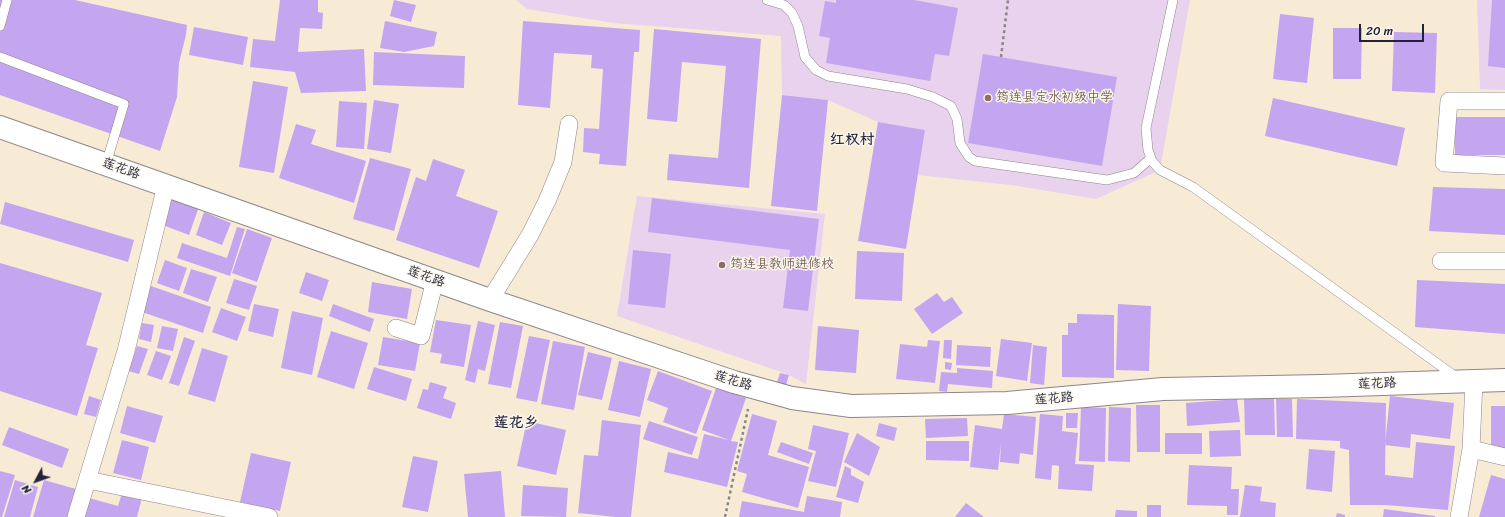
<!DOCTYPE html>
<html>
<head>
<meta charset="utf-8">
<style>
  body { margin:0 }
  #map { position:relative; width:1505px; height:517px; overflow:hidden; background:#f7ebd6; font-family:Sriracha,sans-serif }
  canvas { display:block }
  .north { position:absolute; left:16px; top:461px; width:40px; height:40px; -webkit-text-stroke:3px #fbf7ec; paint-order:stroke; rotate:229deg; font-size:11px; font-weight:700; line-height:16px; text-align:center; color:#22223b }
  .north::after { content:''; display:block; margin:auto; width:14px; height:18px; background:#22223b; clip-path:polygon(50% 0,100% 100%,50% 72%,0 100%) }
  .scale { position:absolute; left:1359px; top:24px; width:65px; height:18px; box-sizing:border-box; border:2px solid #22223b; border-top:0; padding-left:5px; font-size:12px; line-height:14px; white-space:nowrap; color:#22223b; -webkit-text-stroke:3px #fbf7ec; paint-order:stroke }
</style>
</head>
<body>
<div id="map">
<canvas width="1505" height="517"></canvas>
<div class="north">N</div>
<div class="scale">20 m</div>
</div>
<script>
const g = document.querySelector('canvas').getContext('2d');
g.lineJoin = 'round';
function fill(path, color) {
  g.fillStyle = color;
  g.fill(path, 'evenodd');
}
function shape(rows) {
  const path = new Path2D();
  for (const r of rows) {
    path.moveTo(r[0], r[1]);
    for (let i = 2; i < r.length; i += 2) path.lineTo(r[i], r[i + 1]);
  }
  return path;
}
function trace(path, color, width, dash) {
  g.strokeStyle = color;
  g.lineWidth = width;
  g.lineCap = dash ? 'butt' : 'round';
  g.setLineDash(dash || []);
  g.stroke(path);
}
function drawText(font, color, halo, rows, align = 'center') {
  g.font = font + ' Sriracha,"LXGW WenKai TC",sans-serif';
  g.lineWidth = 3;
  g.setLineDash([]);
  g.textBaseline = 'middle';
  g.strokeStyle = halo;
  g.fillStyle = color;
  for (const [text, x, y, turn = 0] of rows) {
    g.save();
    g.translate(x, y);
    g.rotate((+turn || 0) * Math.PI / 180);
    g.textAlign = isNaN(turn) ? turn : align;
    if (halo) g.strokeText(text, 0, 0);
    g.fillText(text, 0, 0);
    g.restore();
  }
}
const built = shape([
  [516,0,1190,0,1160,170,1096,199,1011,185,918,175,925,130,878,122,828,100,782,95,781,36,614,23,527,9],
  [1477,0,1505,0,1505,90,1480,89],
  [637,196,825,214,806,384,787,374,617,316]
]);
const building = shape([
  [0,0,75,0,187,25,186,35,179,63,177,97,160,151,0,95],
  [280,0,318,0,318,12,323,13,322,29,300,28,298,52,364,49,366,91,301,93,295,72,250,67,253,39,275,41],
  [394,0,416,5,411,22,390,16],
  [836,0,914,0,958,8,949,56,935,54,930,81,826,63,830,38,819,36,825,1,836,3],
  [1492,0,1505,0,1505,68,1488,66],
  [1280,14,1314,18,1307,83,1273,79],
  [385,21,437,32,434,46,404,52,380,48],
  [523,21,640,30,639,52,634,52,626,166,599,164,600,154,583,152,584,128,599,129,603,69,591,68,592,55,554,53,550,108,518,105],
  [194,27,248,37,243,65,189,55],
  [1333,28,1362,28,1361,79,1333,79],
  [654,29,761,39,749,188,667,180,669,154,718,158,726,66,682,62,677,122,647,119],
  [1394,32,1437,33,1435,93,1392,91],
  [374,52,465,56,464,88,373,85],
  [983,54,1117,77,1102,166,968,143],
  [253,81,288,87,274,173,239,167],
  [782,95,828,100,817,211,771,206],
  [1273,98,1405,128,1397,166,1265,136],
  [374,100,399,104,391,153,367,149],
  [339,101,367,103,364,149,336,147],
  [1455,117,1505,117,1505,155,1455,155],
  [878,122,925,130,906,249,858,241],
  [296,124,316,130,311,144,366,161,354,203,279,178],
  [370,158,411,169,394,231,353,219],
  [433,159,465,170,456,196,498,211,479,268,396,240,416,177,426,181],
  [1433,187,1505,189,1505,235,1429,231],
  [171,194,200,204,189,235,160,224],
  [652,198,819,219,808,311,783,308,790,250,648,232],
  [5,202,134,240,128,262,0,224],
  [204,212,231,223,222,245,196,235],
  [237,227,245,229,230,276,177,258,182,243,227,258],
  [247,229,272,238,257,282,232,273],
  [633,250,671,254,665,308,628,304],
  [857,251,904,253,902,301,855,299],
  [165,260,187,268,179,291,157,283],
  [0,263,102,293,86,345,98,348,77,416,0,391],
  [191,269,217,277,208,302,183,293],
  [306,272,329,280,322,301,299,293],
  [234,279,257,286,249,310,226,303],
  [1417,280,1505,284,1505,334,1415,327],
  [372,282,412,289,407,319,368,312],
  [151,286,211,307,203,333,142,312],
  [937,293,944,302,952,297,963,313,932,334,914,309],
  [254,304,279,309,273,337,248,331],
  [333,304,374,319,370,332,329,316],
  [1118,304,1151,306,1149,371,1116,370],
  [221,308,246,317,237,341,212,332],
  [292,311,323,318,312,375,281,368],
  [1077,314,1114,315,1114,378,1062,377,1062,335,1068,335,1068,323,1077,323],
  [436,320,471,325,464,367,440,363,442,354,430,352],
  [478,321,495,325,485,371,478,369,475,383,465,380],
  [500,322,523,326,511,388,488,384],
  [142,323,154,325,151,342,139,339],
  [162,326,178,329,173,351,157,348],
  [818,326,859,330,856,373,815,370],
  [331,331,368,343,354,389,317,377],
  [529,336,550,340,537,402,516,398],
  [184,337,195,341,179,386,169,383],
  [383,337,420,343,415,371,378,365],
  [1001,339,1032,343,1027,381,996,376],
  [928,340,940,341,935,383,896,379,900,344,927,347],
  [944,340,952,340,951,359,943,358],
  [553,341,585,347,574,410,541,404],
  [957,345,991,347,990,367,956,365],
  [1033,345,1047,347,1044,385,1030,383],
  [137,346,148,349,139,374,128,371],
  [202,348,228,356,215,402,188,394],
  [156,351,171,356,162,380,147,375],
  [588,352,612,358,602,400,578,395],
  [619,361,651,369,640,417,608,410],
  [945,362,952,363,951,370,945,369],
  [374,367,412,379,406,401,367,389],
  [957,368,993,371,992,388,948,384,947,392,939,391,941,372,957,373],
  [658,371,712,391,696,434,663,422,668,408,647,400],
  [780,373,789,375,786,385,777,382],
  [430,382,447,387,443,398,456,403,451,419,417,408,423,389,428,390],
  [716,388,746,398,731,441,738,442,727,487,664,472,668,452,698,459,704,434,729,440,702,430],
  [89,396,101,400,96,417,84,414],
  [1390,396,1454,403,1450,439,1411,434,1410,448,1385,445],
  [1244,397,1274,397,1275,435,1245,435],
  [1237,399,1240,422,1187,426,1186,403],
  [1276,399,1292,399,1293,437,1277,437],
  [1297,399,1386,403,1385,475,1413,478,1416,442,1455,446,1448,510,1385,505,1350,505,1349,450,1340,448,1340,441,1296,439],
  [1136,405,1160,405,1160,452,1137,452],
  [127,406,163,416,155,443,120,433],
  [1491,406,1505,406,1505,452,1491,452],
  [1081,407,1106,408,1105,462,1079,461],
  [1109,407,1131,408,1130,462,1108,461],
  [1066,413,1078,413,1077,428,1066,428],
  [752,414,777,421,768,455,809,467,798,508,742,492,747,474,737,471],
  [1004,414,1036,417,1033,455,1020,453,1019,464,1000,462,1001,443,998,470,970,467,975,425,1002,429],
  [1040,414,1063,416,1062,431,1078,433,1075,464,1094,465,1092,491,1058,489,1059,466,1052,465,1051,480,1035,478],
  [967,418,968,436,926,438,925,419],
  [602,420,641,425,631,517,616,517,578,513,584,455,598,456],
  [527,421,566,430,556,475,517,466],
  [649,421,698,437,692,455,643,439],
  [879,423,897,428,894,441,876,436],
  [813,425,849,433,836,487,808,481,816,451,808,449],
  [9,427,69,449,62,468,2,445],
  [1240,430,1241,456,1210,457,1209,431],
  [857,433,880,447,869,476,844,462],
  [1165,433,1202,433,1202,454,1165,454],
  [122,440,149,447,141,480,113,473],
  [926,441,969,441,969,461,926,460],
  [781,442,813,453,809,464,777,452],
  [1309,449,1335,451,1332,492,1306,489],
  [251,453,291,462,280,511,240,502],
  [413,456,438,461,428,512,402,507],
  [1189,465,1232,467,1231,489,1239,489,1238,515,1227,515,1227,506,1187,505],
  [845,466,851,469,851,475,864,482,858,503,836,497],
  [0,471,15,475,2,517,0,517],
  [501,471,505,517,468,517,464,474],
  [1491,475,1505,479,1505,517,1479,517],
  [15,480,38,487,30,517,4,517],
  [44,480,76,489,68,517,33,517],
  [523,485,568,488,566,517,521,516],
  [1245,485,1262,487,1260,501,1276,503,1275,517,1240,517],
  [122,493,142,498,137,517,84,517,89,498,118,506],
  [807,496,842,502,840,517,739,517,742,501,804,512],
  [966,503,984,517,955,517],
  [1147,505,1161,505,1161,517,1147,517],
  [1384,509,1435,516,1435,517,1383,517],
  [1116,510,1137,511,1137,517,1115,517],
  [1337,513,1345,515,1345,517,1336,517]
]);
const path = shape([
  [1001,57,1008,0],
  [725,517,748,409]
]);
const lane = shape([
  [767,0,784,5,792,13,798,26,805,57,816,70,828,76,907,89,933,97,951,106,957,119,960,143,969,157,975,161,1107,180,1134,173,1151,158],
  [1173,0,1146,128,1148,150,1152,161,1160,170,1193,187,1456,377],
  [0,26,7,0],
  [0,57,124,104,106,164]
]);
const street = shape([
  [1505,101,1449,101,1444,163,1505,166],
  [1441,261,1505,261],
  [490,300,530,235,547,201,563,162,569,124],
  [396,328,421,336,435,280],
  [1471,449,1505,457],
  [88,480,269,517],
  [76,517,126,351,166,185],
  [1459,517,1471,449,1474,382]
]);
const secondary = shape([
  [0,127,490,300,734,382,792,398,851,406,1007,403,1163,389,1322,386,1505,380]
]);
const markers = [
  [988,98,4,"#8d6e63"],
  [722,265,4,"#8d6e63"]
];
const educationNames = [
  ["筠连县定水初级中学",996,98],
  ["筠连县教师进修校",730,265]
];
const streetNames = [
  ["莲花路",121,169,20],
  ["莲花路",426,277,20],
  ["莲花路",733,381,17],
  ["莲花路",1377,384,-2],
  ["莲花路",1054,399,-5]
];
const quarterNames = [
  ["红权村",852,140],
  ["莲花乡",516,423]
];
fill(built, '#e9d2ed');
fill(building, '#c4a5f0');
trace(lane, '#8c8688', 10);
trace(street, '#8c8688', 18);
trace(secondary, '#8c8688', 24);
trace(path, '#8c8688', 2.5, [3, 3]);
trace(lane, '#fff', 9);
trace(street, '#fff', 17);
trace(secondary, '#fff', 22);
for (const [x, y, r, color] of markers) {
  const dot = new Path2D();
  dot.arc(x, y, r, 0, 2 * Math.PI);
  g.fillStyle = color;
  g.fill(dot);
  trace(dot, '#fbf7ec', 1.5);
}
drawText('13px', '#785e54', '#fbf7ec', educationNames, 'left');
drawText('13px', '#22223b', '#fbf7ec', streetNames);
drawText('bold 15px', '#22223b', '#fbf7ec', quarterNames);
</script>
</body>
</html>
